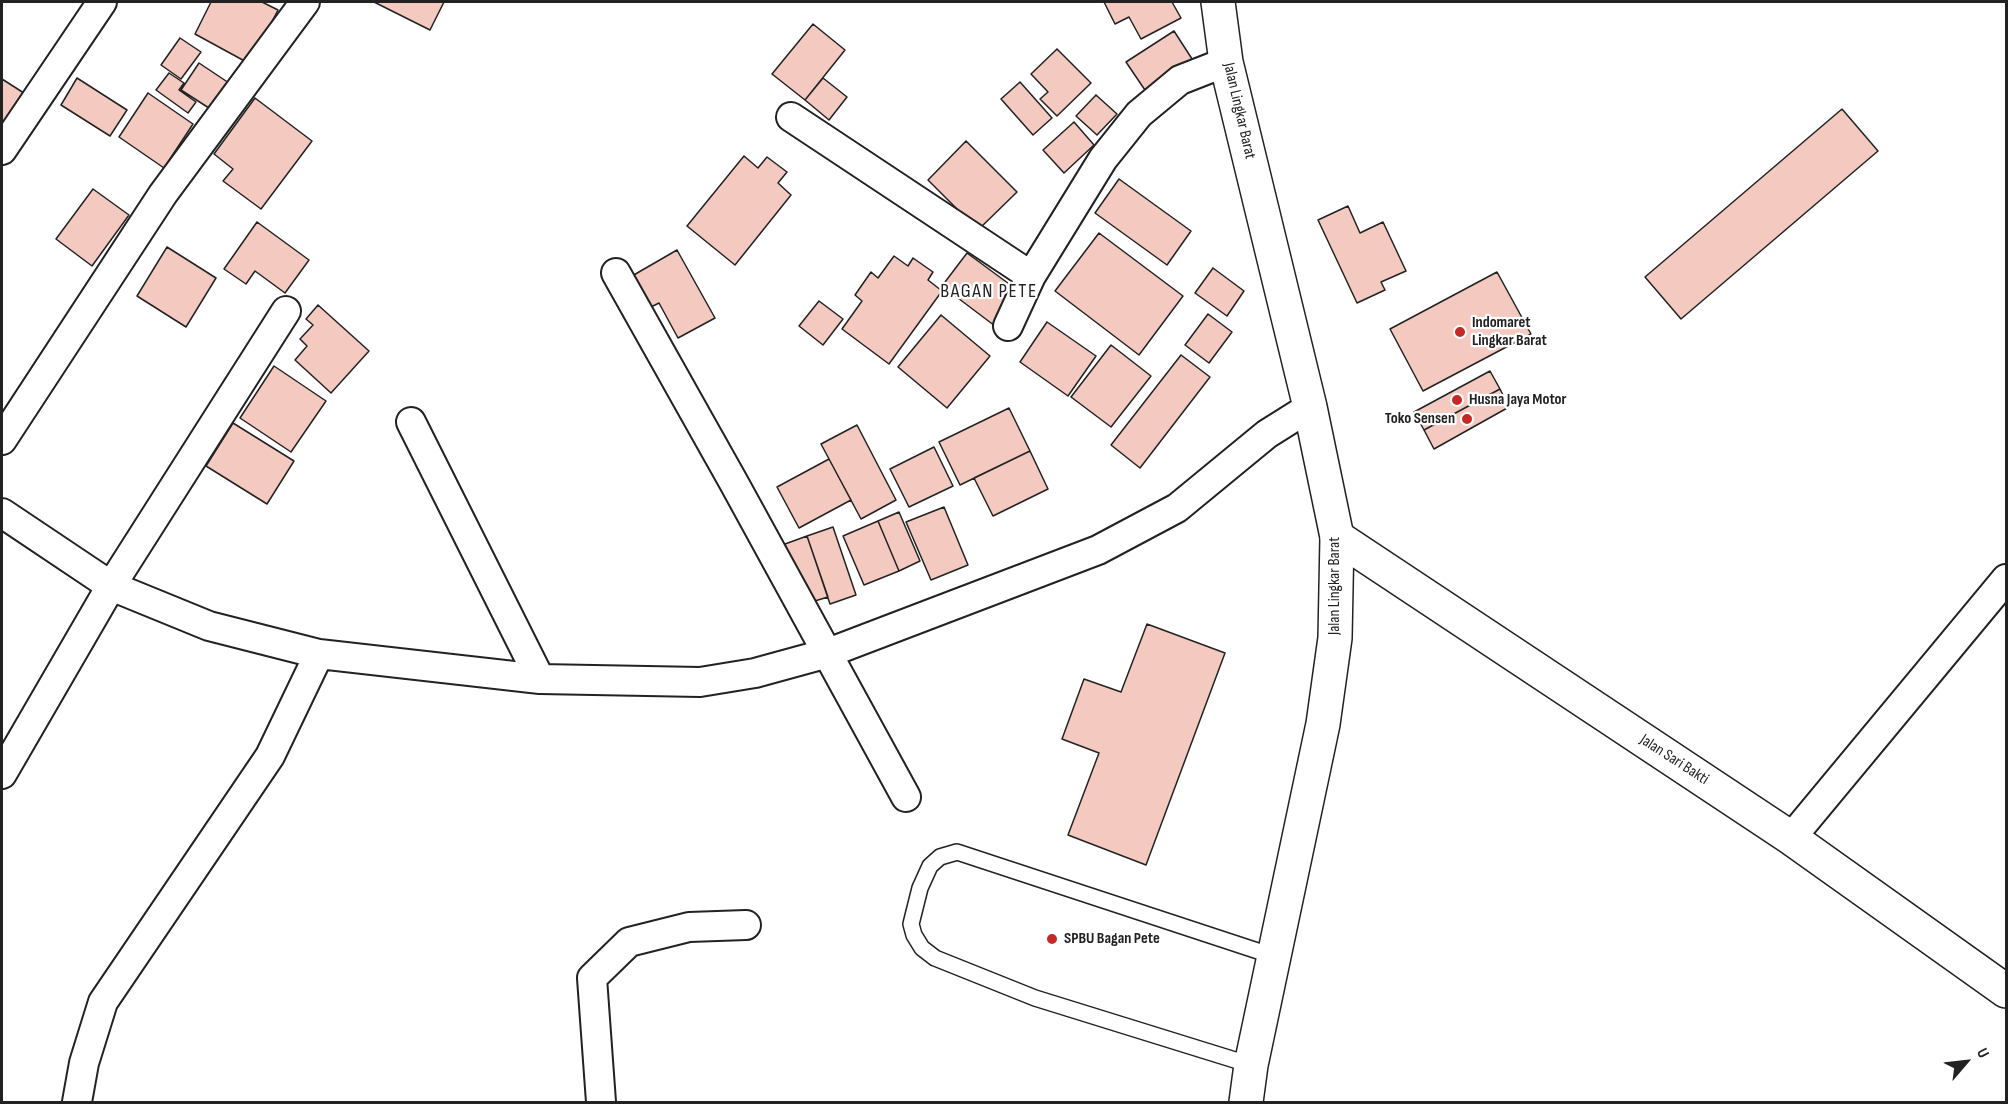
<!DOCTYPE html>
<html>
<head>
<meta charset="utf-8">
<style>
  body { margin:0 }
  #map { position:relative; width:2008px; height:1104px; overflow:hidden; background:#fff; font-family:"Sofia Sans Condensed",sans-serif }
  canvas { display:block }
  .frame { position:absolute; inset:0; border:3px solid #222; pointer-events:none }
  .north { position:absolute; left:1936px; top:1032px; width:60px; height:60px; -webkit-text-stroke:4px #fff; paint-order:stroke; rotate:62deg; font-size:16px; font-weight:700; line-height:24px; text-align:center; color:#222 }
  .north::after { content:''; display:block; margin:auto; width:21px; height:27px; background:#222; clip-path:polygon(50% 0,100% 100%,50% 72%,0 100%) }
</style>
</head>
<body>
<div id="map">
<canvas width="2008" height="1104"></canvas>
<div class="frame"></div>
<div class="north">U</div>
</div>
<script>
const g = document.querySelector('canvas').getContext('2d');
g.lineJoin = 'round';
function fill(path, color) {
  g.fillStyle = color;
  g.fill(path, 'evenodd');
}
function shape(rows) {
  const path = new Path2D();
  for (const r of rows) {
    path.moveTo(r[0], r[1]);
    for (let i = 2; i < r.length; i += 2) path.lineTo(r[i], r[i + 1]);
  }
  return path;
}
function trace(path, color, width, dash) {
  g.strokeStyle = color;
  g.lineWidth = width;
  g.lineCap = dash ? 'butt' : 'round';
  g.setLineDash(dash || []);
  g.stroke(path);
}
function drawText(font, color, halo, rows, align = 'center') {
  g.font = font + ' "Sofia Sans Condensed",sans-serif';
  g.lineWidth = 4.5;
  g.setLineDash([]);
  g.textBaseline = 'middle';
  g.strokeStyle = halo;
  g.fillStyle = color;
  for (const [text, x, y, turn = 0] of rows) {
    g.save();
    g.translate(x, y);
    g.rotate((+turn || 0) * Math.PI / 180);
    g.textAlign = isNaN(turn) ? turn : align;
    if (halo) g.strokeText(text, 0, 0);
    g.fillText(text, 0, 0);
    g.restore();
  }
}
const building = shape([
  [211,2,262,2,278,10,250,64,195,34,211,2],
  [374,2,444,2,430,30,374,2],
  [1104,2,1172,2,1181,18,1141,39,1129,17,1115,24,1104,2],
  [813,24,845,50,805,100,772,74,813,24],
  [1174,31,1194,62,1147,93,1126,62,1174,31],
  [180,38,201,52,181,79,161,65,180,38],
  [1057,49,1091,83,1057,116,1040,99,1048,92,1031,74,1057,49],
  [199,63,229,83,212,110,181,90,199,63],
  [169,73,184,83,179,90,196,102,188,113,156,90,169,73],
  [77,78,127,110,110,136,61,105,77,78],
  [823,78,847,97,829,120,805,100,823,78],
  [2,79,27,95,2,136,2,79],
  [1020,82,1052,118,1033,135,1001,99,1020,82],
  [148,93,193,124,164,168,119,137,148,93],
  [1096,95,1117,114,1097,135,1076,116,1096,95],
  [255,98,312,141,261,209,223,181,233,169,214,154,255,98],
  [1842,109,1878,151,1681,319,1645,277,1842,109],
  [1074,122,1094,145,1064,173,1043,150,1074,122],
  [966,141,1017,192,978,230,928,180,966,141],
  [744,156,758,168,767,157,787,172,778,183,791,195,735,265,687,226,744,156],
  [1119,179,1191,231,1167,265,1095,213,1119,179],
  [93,189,129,215,92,266,56,239,93,189],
  [1348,206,1360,233,1383,222,1406,271,1381,282,1385,290,1357,303,1318,220,1348,206],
  [257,222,309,260,285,293,255,271,246,284,224,269,257,222],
  [1099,233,1183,296,1139,355,1055,291,1099,233],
  [167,247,216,278,186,327,137,296,167,247],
  [677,250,715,318,678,338,659,303,649,308,632,276,677,250],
  [967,253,1020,292,995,326,942,286,967,253],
  [894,256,908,266,913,258,933,272,928,280,942,291,889,364,842,329,862,301,855,295,871,272,878,278,894,256],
  [1213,268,1244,291,1227,316,1195,293,1213,268],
  [1497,272,1531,334,1423,391,1390,329,1497,272],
  [819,301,843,319,823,345,799,326,819,301],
  [318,305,369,351,331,393,295,360,307,346,300,339,313,325,306,319,318,305],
  [1208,314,1232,332,1209,363,1185,345,1208,314],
  [941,315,990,356,947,408,898,367,941,315],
  [1047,322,1096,356,1068,396,1020,362,1047,322],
  [1111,345,1151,376,1111,427,1071,397,1111,345],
  [1181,355,1210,377,1140,468,1111,445,1181,355],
  [274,366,326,401,291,452,240,418,274,366],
  [1490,371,1500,389,1424,430,1414,412,1490,371],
  [1500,389,1509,407,1434,449,1424,430,1500,389],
  [1009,408,1030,451,960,485,939,442,1009,408],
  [233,423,294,461,267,504,206,466,233,423],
  [857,425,896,500,861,519,821,444,857,425],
  [934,447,953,486,909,507,890,469,934,447],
  [1030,451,1048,489,993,516,974,478,1030,451],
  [829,459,851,500,799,528,777,487,829,459],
  [944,507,968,565,931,580,906,522,944,507],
  [899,512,920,561,899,571,878,521,899,512],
  [878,521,899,571,864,585,843,536,878,521],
  [833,527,856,595,830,604,807,536,833,527],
  [807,536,828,597,805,604,785,544,807,536],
  [1147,624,1225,653,1146,865,1068,835,1099,753,1062,739,1084,679,1121,692,1147,624]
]);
const lane = shape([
  [1251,1065,1035,998,935,958,922,948,914,935,911,924,920,888,930,866,940,857,957,852,1273,956]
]);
const street = shape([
  [791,117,1031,276],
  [2,150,102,2],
  [616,273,734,483,906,797],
  [1008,326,1031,276,1103,159,1139,114,1180,80,1226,62],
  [411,422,540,679],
  [2,440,163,194,305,2],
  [2,513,111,586,209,626,319,654,540,679,700,682,755,673,828,653,1098,550,1177,508,1267,434,1310,407],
  [2,774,111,586,286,311],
  [1791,838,2006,579],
  [77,1102,84,1063,103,1002,270,756,319,654],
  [601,1102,592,978,629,942,689,927,746,925]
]);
const secondary = shape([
  [1337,537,1791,838,2006,991]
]);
const highway = shape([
  [1218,2,1226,62,1310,407,1337,537,1335,638,1323,724,1251,1065,1246,1102]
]);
const markers = [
  [1460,332,6,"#c62828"],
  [1457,400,6,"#c62828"],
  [1467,419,6,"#c62828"],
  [1052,939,6,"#c62828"]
];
const streetNames = [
  ["Jalan Lingkar Barat",1239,111,77],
  ["Jalan Lingkar Barat",1335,586,-90],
  ["Jalan Sari Bakti",1674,760,33]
];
const poiNames = [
  ["Indomaret",1472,323],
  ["Lingkar Barat",1472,341],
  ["Husna Jaya Motor",1469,400],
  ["Toko Sensen",1455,419,"right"],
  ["SPBU Bagan Pete",1064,939]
];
const quarterNames = [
  ["BAGAN PETE",989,292]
];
fill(building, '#f3c9c0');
trace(building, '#222', 1.5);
trace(lane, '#222', 18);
trace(street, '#222', 32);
trace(secondary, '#222', 36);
trace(highway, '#222', 36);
trace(lane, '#fff', 15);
trace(street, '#fff', 28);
trace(secondary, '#fff', 33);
trace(highway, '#fff', 33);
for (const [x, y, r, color] of markers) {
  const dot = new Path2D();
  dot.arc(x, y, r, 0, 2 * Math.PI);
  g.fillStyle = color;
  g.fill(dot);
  trace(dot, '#fff', 2);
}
drawText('16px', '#222', '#fff', streetNames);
drawText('bold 16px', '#222', '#fff', poiNames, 'left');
g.letterSpacing = '1.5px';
drawText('20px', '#222', '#fff', quarterNames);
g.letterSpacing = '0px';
</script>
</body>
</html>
